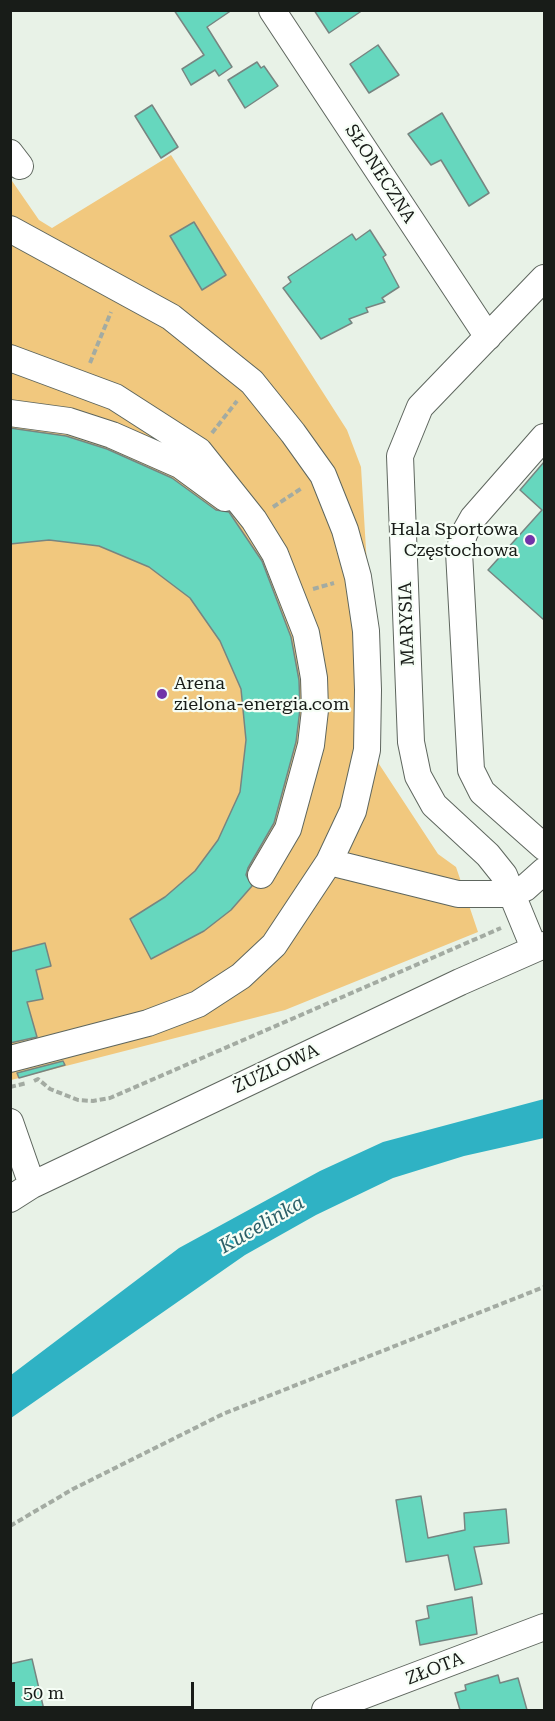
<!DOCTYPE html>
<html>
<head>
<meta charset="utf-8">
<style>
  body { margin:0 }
  #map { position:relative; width:555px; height:1721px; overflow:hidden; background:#e8f2e7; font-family:"Roboto Serif",serif }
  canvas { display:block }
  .frame { position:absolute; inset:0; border:12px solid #181c18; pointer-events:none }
  .scale { position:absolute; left:12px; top:1682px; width:182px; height:27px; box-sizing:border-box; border:3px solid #181c18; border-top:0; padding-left:8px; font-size:18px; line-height:21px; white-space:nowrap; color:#181c18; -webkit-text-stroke:4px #f6fef6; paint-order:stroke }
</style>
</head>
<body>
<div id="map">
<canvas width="555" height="1721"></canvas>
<div class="frame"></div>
<div class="scale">50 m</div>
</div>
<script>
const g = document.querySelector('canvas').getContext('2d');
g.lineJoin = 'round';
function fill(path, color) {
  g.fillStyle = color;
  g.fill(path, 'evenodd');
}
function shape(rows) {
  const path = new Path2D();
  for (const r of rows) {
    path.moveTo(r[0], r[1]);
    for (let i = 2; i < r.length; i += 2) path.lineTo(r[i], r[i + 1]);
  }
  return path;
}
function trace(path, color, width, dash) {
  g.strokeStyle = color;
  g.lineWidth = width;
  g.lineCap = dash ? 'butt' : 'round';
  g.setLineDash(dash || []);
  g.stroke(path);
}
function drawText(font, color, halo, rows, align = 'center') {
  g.font = font + ' "Roboto Serif",serif';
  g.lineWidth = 4.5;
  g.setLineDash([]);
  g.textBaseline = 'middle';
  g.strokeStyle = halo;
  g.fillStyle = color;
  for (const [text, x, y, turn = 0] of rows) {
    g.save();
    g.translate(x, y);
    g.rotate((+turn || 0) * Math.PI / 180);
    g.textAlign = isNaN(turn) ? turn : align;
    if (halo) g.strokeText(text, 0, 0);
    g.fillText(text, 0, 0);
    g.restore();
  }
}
const green = shape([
  [171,155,347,430,361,467,379,764,438,854,456,867,478,932,285,1010,11,1080,10,178,39,220,52,228]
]);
const water = shape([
  [544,1099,544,1138,464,1156,393,1178,316,1215,245,1255,11,1418,11,1375,179,1248,320,1171,383,1142]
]);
const building = shape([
  [174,10,232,10,207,27,232,67,219,76,215,70,191,85,182,69,204,55,174,10],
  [314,10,363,10,329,33,314,10],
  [378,45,399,75,369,93,350,64,378,45],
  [257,62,261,68,264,66,278,86,245,108,228,80,257,62],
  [152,105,178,147,161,158,135,116,152,105],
  [442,113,489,193,469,206,441,160,431,165,408,134,442,113],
  [194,222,226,275,202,290,170,236,194,222],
  [370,230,386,255,383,257,399,287,382,298,385,302,366,308,368,312,349,319,352,323,321,339,283,288,291,282,288,277,352,234,356,240,370,230],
  [10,428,66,436,107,449,172,478,216,510,229,512,262,561,291,637,299,680,300,709,296,742,274,823,248,868,246,875,252,886,231,910,204,931,151,959,130,919,165,897,195,871,218,840,240,792,246,740,241,689,220,641,190,598,149,567,99,546,49,540,10,544,10,428],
  [544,462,544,620,488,570,542,510,520,490,544,462],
  [45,943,51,966,36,970,43,999,27,1002,37,1037,10,1043,10,952,45,943],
  [63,1061,65,1065,19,1078,17,1073,63,1061],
  [421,1496,428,1538,465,1530,464,1513,506,1509,509,1543,474,1547,482,1584,455,1590,448,1555,406,1562,396,1500,421,1496],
  [472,1597,477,1634,420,1645,416,1621,429,1618,427,1606,472,1597],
  [32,1659,44,1710,10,1710,10,1664,32,1659],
  [498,1675,500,1683,518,1678,527,1710,460,1710,455,1693,466,1690,465,1685,498,1675]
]);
const path = shape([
  [90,363,111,312],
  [212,433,237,401],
  [273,507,302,488],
  [313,589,334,583],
  [34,1081,38,1079,50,1089,78,1100,93,1101,110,1098,501,928],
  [10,1087,27,1083],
  [10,1526,73,1489,223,1414,544,1287]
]);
const minor = shape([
  [272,10,488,337],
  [10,153,20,166],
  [10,229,171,317,252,382,293,433,323,475,345,530,358,577,366,631,368,690,367,750,353,811,329,862,274,945,241,976,198,1004,148,1023,10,1059],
  [10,358,115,397,199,451,254,520,275,554,306,633,314,678,315,710,311,745,288,829,261,875],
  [10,413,69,421,112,435,180,465,225,498],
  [544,437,473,518,464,534,459,552,471,770,482,792,544,847],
  [329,862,458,894,512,894,525,888,544,871],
  [534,948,504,875,488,855,434,805,418,776,411,742,400,456,420,407,544,278],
  [10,1122,32,1185],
  [10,1199,32,1185,460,982,544,945],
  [325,1710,544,1627]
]);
const markers = [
  [530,540,6,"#7133a9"],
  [162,694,6,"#7133a9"]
];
const streetNames = [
  ["SŁONECZNA",380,174,57],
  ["MARYSIA",407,624,-92],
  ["ŻUŻLOWA",276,1069,-25],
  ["ZŁOTA",435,1669,-21]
];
const poiNames = [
  ["Hala Sportowa",518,530],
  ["Częstochowa",518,551],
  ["Arena",174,684,"left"],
  ["zielona-energia.com",174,705,"left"]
];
const waterNames = [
  ["Kucelinka",262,1225,-30]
];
fill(green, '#f1c87e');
fill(water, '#2fb2c4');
fill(building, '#66d7be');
trace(building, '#778581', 1.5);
trace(minor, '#5e665e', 28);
trace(path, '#a3aba2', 4, [6, 3]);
trace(minor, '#fff', 26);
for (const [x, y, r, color] of markers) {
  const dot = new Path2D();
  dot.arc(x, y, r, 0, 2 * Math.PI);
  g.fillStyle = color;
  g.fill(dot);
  trace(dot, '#f6fef6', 2);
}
drawText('18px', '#181c18', '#f6fef6', streetNames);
drawText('18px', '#181c18', '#f6fef6', poiNames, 'right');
drawText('italic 20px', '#2d6068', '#f6fef6', waterNames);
</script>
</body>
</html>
